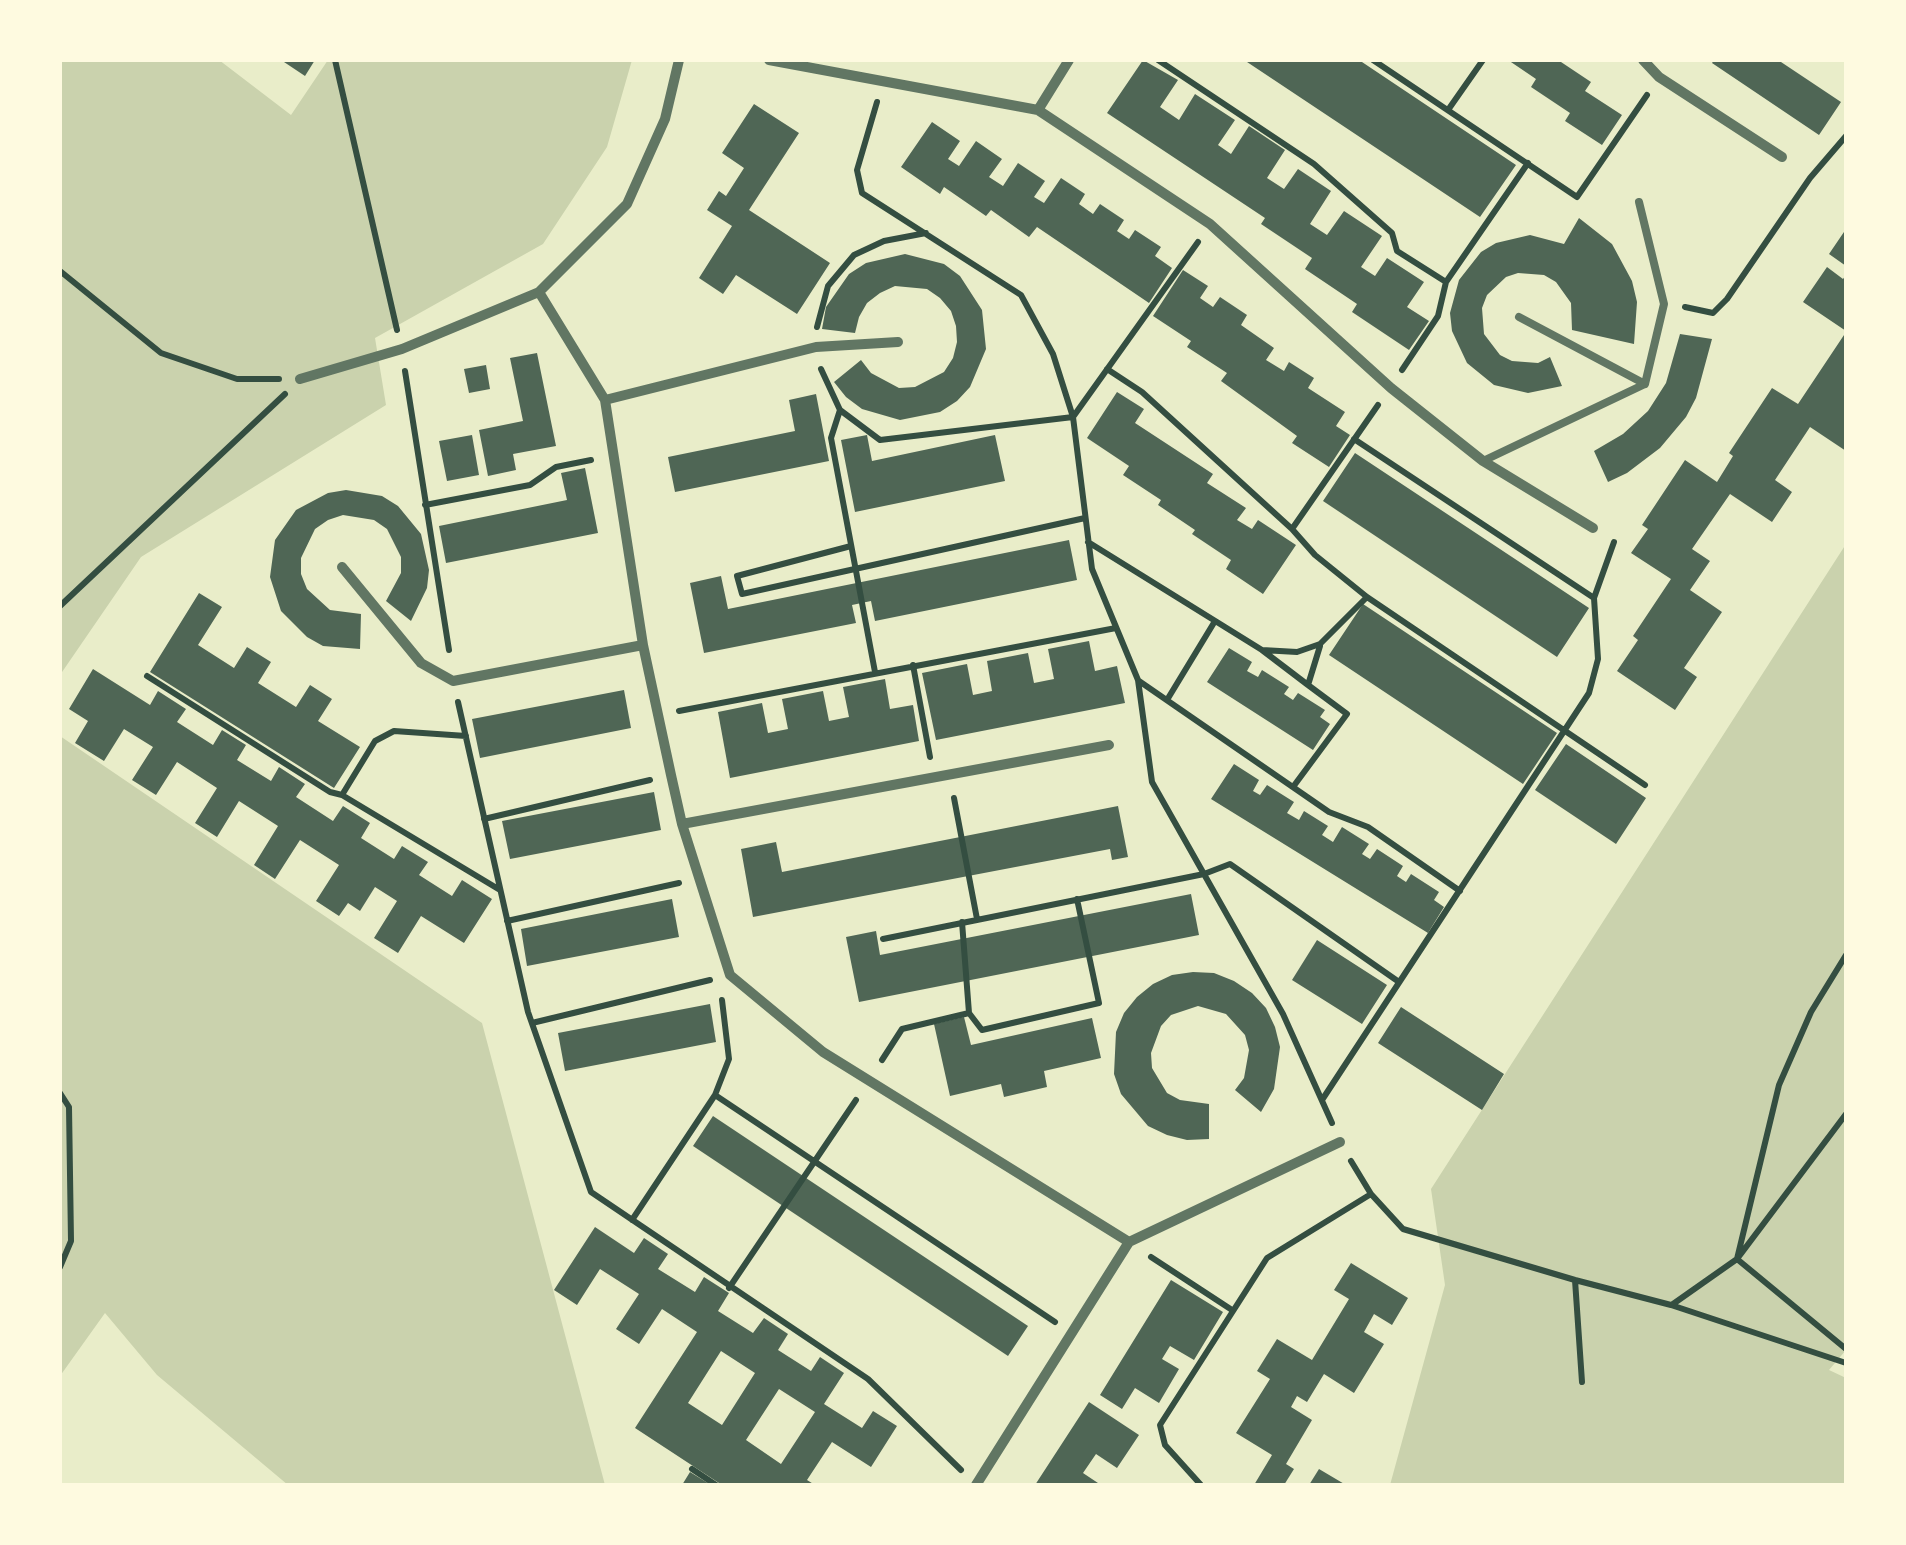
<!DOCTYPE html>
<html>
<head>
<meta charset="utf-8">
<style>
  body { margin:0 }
  #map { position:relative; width:1906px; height:1545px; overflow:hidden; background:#e9edc9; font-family:"Space Grotesk",sans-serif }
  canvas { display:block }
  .frame { position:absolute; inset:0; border:62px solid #fefae0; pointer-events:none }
</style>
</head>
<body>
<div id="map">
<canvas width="1906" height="1545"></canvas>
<div class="frame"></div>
</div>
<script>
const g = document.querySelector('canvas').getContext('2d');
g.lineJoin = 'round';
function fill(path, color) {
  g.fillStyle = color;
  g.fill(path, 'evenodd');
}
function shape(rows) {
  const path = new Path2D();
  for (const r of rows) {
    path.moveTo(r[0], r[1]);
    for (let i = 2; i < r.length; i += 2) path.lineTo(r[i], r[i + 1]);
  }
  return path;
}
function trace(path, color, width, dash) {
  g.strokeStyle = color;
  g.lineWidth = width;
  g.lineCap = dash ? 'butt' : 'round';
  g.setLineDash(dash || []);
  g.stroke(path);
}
const green = shape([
  [60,60,219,60,291,115,328,60,632,60,607,147,543,244,375,338,386,405,141,557,60,675],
  [1846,544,1846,1350,1829,1370,1846,1378,1846,1485,1390,1485,1445,1285,1431,1189],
  [60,736,482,1023,605,1485,288,1485,157,1375,105,1313,60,1376]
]);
const building = shape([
  [281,60,315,60,305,76],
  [1143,60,1178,80,1160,107,1179,120,1195,94,1235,120,1218,145,1231,154,1249,126,1285,150,1267,178,1284,189,1298,169,1331,191,1310,224,1327,235,1344,211,1382,236,1361,267,1375,276,1387,258,1424,282,1407,307,1429,321,1409,350,1352,312,1357,304,1305,269,1312,258,1261,224,1265,218,1107,113],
  [1244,60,1359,60,1516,165,1480,217],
  [1508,60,1558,60,1591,82,1585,91,1622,115,1602,145,1565,121,1570,113,1531,87,1536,79],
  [1714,60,1778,60,1841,102,1819,135,1712,63],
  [754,104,799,133,749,210,830,263,797,314,736,275,723,294,699,278,732,226,707,210,719,191,726,196,744,168,722,153],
  [932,122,960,141,948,159,959,166,976,141,1002,159,989,177,1003,186,1018,163,1045,181,1034,197,1044,203,1061,178,1085,194,1079,204,1093,214,1100,204,1124,220,1117,231,1129,239,1135,230,1161,247,1155,256,1172,268,1149,303,1037,227,1029,237,991,210,986,216,944,187,940,194,901,167],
  [1579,218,1612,244,1632,281,1637,302,1634,344,1572,330,1571,303,1556,282,1544,275,1518,273,1506,277,1487,295,1482,308,1484,334,1500,355,1512,361,1538,363,1550,357,1562,386,1528,393,1494,385,1467,363,1452,331,1450,313,1459,280,1481,252,1496,243,1530,235,1564,244],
  [1846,229,1846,266,1829,254],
  [905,254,944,264,960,276,982,310,986,349,970,387,957,401,940,412,900,420,862,409,846,397,834,382,861,360,871,373,899,388,915,387,944,372,953,358,957,342,956,326,951,311,940,298,927,289,895,286,880,293,867,303,859,317,855,333,822,329,826,307,849,274,866,263],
  [1827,267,1843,279,1846,275,1846,331,1803,302],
  [1183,270,1208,286,1200,298,1213,307,1220,297,1247,315,1241,325,1274,348,1266,360,1284,371,1289,362,1314,378,1308,388,1345,412,1336,426,1350,435,1329,467,1292,443,1297,436,1221,381,1227,373,1187,347,1191,341,1153,316],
  [1846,332,1846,451,1810,427,1775,480,1792,492,1772,522,1730,494,1692,549,1710,561,1690,590,1722,612,1684,668,1697,677,1675,710,1617,671,1638,640,1633,636,1671,579,1631,553,1648,529,1642,525,1685,460,1717,482,1733,456,1729,453,1772,388,1798,404],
  [1680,334,1712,339,1696,398,1686,417,1660,448,1627,473,1608,482,1594,451,1623,434,1648,411,1666,383],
  [537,353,556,446,513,454,516,470,488,476,479,430,523,421,510,358],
  [486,365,490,389,469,393,464,369],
  [1117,392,1144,409,1135,423,1213,474,1207,483,1246,508,1237,520,1252,529,1258,520,1296,545,1263,594,1226,569,1231,560,1192,534,1195,530,1158,505,1161,500,1123,475,1129,466,1087,438],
  [816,394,829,461,675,492,668,457,795,431,789,400],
  [472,435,479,475,447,481,439,441],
  [867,435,872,461,995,435,1005,481,855,512,841,440],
  [1355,453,1589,608,1557,657,1323,501],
  [585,468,598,533,446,563,439,526,567,500,561,473],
  [346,490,382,496,398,506,421,534,429,570,427,588,411,621,386,601,401,573,401,557,387,529,374,520,343,515,328,520,315,529,301,558,301,574,307,589,330,610,361,614,360,649,323,646,307,637,281,611,270,577,275,540,296,510,328,493],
  [1069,540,1077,580,875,621,871,601,852,605,856,623,704,653,690,583,721,576,728,609],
  [199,593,222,607,198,645,234,668,247,647,271,662,258,683,296,707,310,685,332,699,318,721,360,747,334,788,150,672],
  [1363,604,1557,733,1523,784,1329,655],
  [1089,641,1095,671,1117,666,1125,703,936,740,922,673,967,664,973,695,992,691,987,661,1028,653,1034,683,1054,679,1048,649],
  [1229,648,1252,662,1247,671,1258,677,1262,670,1289,687,1284,694,1293,700,1298,693,1325,710,1320,717,1330,724,1313,750,1207,682],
  [93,669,150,705,158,691,186,709,177,722,213,745,222,730,246,745,237,760,271,781,279,767,305,784,296,797,333,821,343,806,370,823,361,838,394,859,402,846,428,862,419,875,452,896,462,880,492,899,464,943,421,916,398,953,374,938,397,901,375,887,360,911,348,903,339,916,316,901,339,865,300,840,275,879,254,865,278,826,239,801,217,837,195,823,217,788,177,762,156,795,132,780,153,747,124,729,104,761,75,743,88,721,69,709],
  [885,679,890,709,913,705,919,741,730,778,718,712,762,703,768,733,788,729,782,699,823,691,829,721,849,717,843,687],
  [624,690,631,728,480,758,472,719],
  [1566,744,1646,798,1616,844,1535,790],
  [1234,764,1259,780,1253,791,1260,795,1267,785,1294,802,1287,813,1299,820,1304,811,1328,826,1322,835,1333,842,1342,827,1369,844,1362,854,1370,859,1377,849,1403,866,1397,876,1406,882,1411,874,1439,892,1434,900,1444,907,1428,933,1211,799],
  [654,792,661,830,510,859,502,821],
  [1118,806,1128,857,1112,860,1110,849,753,917,741,849,776,842,782,872],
  [1191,894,1199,935,859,1002,846,937,876,931,880,955],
  [672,899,679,937,527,966,521,929],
  [1317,940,1387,985,1362,1024,1292,980],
  [1193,972,1214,973,1234,981,1252,993,1266,1008,1275,1027,1280,1047,1274,1089,1261,1112,1235,1090,1244,1078,1249,1050,1245,1035,1226,1014,1198,1006,1171,1015,1161,1026,1151,1053,1152,1068,1167,1093,1180,1100,1209,1104,1209,1139,1187,1140,1167,1135,1148,1126,1121,1094,1114,1074,1116,1032,1124,1013,1137,997,1153,984,1172,975],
  [710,1004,716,1042,565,1071,558,1033],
  [1401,1007,1504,1074,1482,1110,1378,1043],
  [964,1017,971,1045,1092,1018,1101,1058,1044,1071,1047,1087,1004,1097,1001,1084,950,1096,934,1024],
  [713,1116,1028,1326,1008,1356,693,1146],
  [595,1227,634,1253,644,1238,668,1254,658,1269,695,1292,704,1277,729,1293,718,1311,753,1333,764,1318,788,1334,778,1350,811,1371,820,1357,844,1373,824,1404,862,1428,873,1411,897,1426,871,1467,832,1442,807,1480,815,1485,722,1485,635,1428,697,1332,662,1309,639,1344,616,1329,639,1294,600,1269,577,1305,554,1290],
  [721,1351,755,1373,722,1425,688,1403],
  [779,1389,815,1412,781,1464,746,1440],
  [1351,1263,1408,1298,1392,1325,1374,1314,1364,1332,1384,1344,1354,1393,1324,1374,1307,1402,1297,1396,1291,1407,1312,1420,1286,1464,1294,1469,1284,1485,1254,1485,1272,1455,1236,1433,1270,1379,1257,1371,1277,1339,1312,1360,1349,1299,1334,1290],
  [1171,1280,1223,1312,1194,1360,1170,1346,1162,1359,1179,1369,1159,1403,1135,1388,1122,1409,1100,1395],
  [1089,1402,1139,1435,1117,1468,1096,1454,1083,1473,1101,1485,1035,1485],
  [1319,1469,1346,1485,1309,1485],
  [690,1472,711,1485,682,1485]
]);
const path = shape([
  [335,60,397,330],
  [1158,60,1314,164,1392,233,1397,251,1446,282],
  [1373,60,1577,197,1647,95],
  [877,102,857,170,862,193,1021,295,1053,354,1073,417,1198,242],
  [1448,110,1483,60],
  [60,271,161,353,237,379,279,379],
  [1685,307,1713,313,1727,299,1810,178,1846,136],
  [817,327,828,286,854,255,884,241,926,233],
  [821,369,840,410,880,440,1073,417,1092,569,1138,680,1152,782,1283,1014,1332,1123],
  [1107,369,1142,392,1292,529,1315,555,1367,597,1645,785],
  [1402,370,1438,316,1446,282,1528,163],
  [405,371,449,650],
  [840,410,831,438,875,672],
  [1354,439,1594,598],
  [425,505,530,485,556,467,591,460],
  [1292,529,1378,405],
  [1088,542,1262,650,1297,652,1320,644,1367,597],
  [851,546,737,576,742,594,1085,518],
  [60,606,285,394],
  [1262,650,1308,685],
  [913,665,930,757],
  [147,676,330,792,342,795],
  [1139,681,1329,812,1368,827,1460,891],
  [1167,700,1215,621],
  [458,702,528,1012,591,1192,868,1379,961,1470],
  [679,711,1116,628],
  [466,736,394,731,375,741,342,795,500,890],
  [1293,787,1347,714,1308,685,1320,646],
  [954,798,977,919],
  [484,819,650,780],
  [507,921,679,883],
  [962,922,969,1013],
  [883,939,1204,874,1230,864,1399,982],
  [722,1000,729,1059,715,1095,1055,1322],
  [532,1023,710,980],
  [882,1060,902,1029,969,1013,982,1030,1099,1003,1077,899],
  [60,1093,69,1107,71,1241,60,1267],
  [1322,1100,1589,693,1598,659,1594,598,1614,542],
  [1351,1161,1371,1194,1403,1229,1575,1280,1671,1305,1846,1363],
  [632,1220,715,1095],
  [1151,1257,1232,1310],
  [1737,1259,1779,1085,1811,1012,1846,955],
  [1737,1259,1846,1349],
  [1575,1280,1582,1382],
  [729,1288,856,1100],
  [1673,1304,1737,1259,1846,1114],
  [692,1469,716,1485],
  [1201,1485,1165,1445,1160,1425,1267,1258,1371,1194]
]);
const service = shape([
  [1519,317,1645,384],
  [1483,461,1645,384,1664,304,1639,202]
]);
const minor = shape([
  [769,60,1038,110,1210,224,1391,388,1483,461,1593,528],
  [1643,60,1659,77,1782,157],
  [1038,110,1069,60],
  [539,292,605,400,643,645,671,775,682,824,730,975,823,1052,1129,1242],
  [300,379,402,349,539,292,627,204,665,119,679,60],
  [605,400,816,347,898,342],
  [342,567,421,663,453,681,643,645],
  [682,824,1109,745],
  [976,1485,1129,1242,1340,1142]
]);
fill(green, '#cad2ad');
fill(building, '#4f6655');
trace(path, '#344e41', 6);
trace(service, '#617663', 8);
trace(minor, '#617663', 10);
</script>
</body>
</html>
